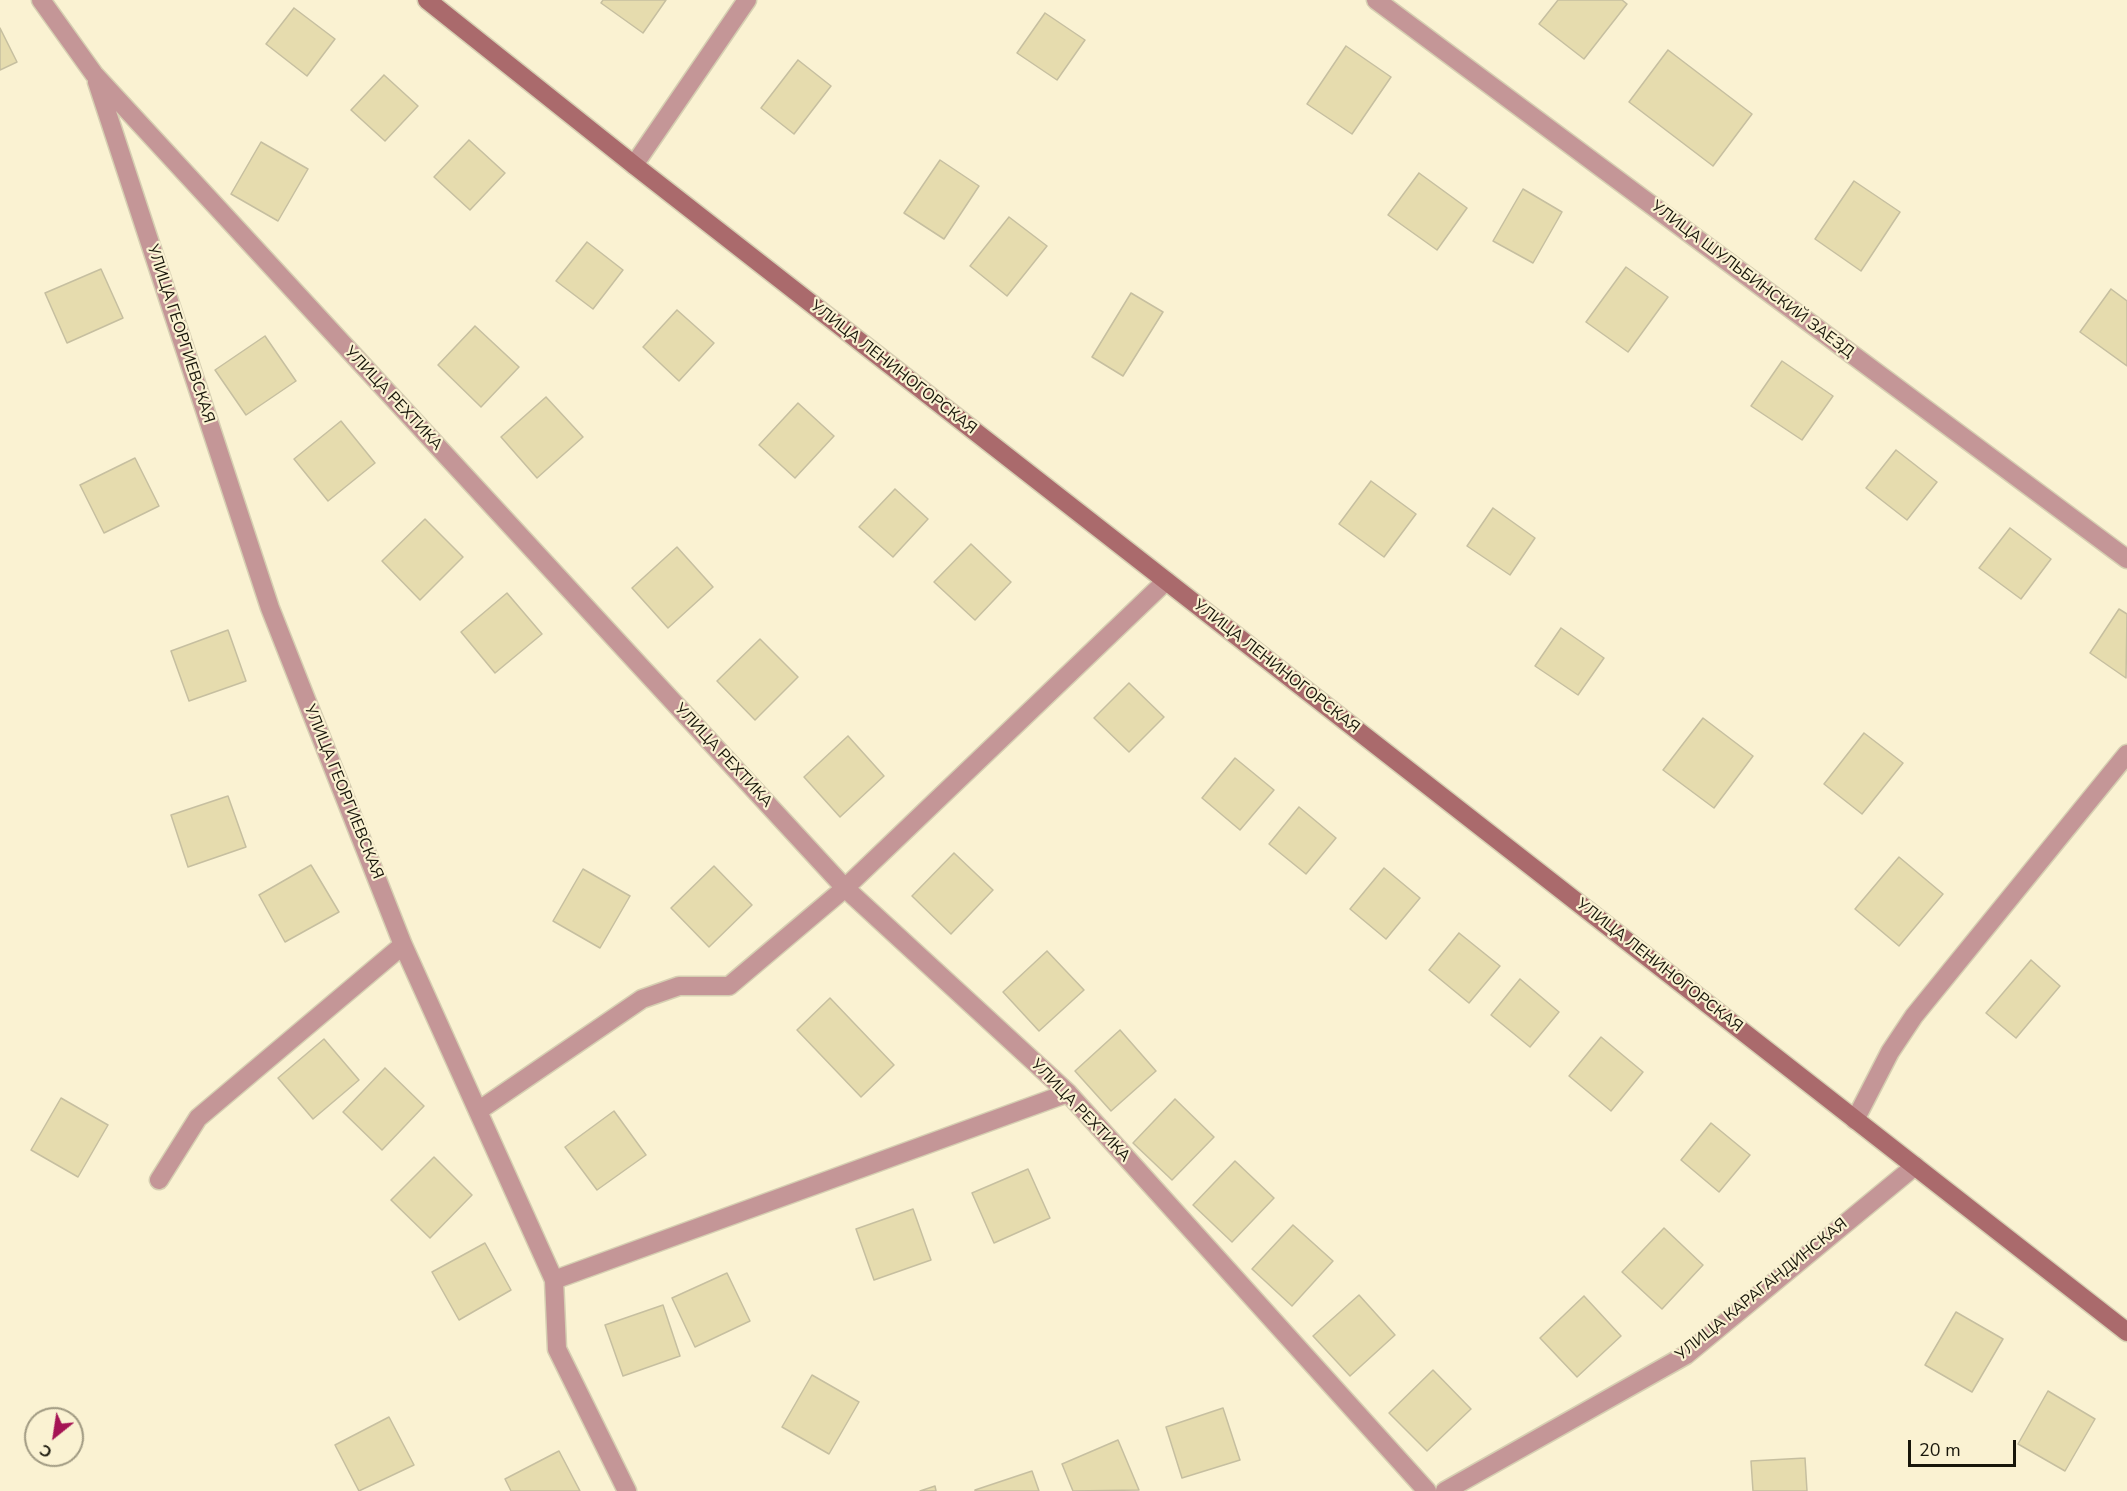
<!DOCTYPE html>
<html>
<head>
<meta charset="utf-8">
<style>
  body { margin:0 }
  #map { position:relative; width:2127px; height:1491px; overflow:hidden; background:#faf2d2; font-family:"Nunito Sans",sans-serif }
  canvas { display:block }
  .north { position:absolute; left:24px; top:1407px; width:60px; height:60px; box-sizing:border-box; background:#faf2d2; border:2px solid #a09a82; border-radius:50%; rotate:210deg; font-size:16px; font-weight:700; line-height:24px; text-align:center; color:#18160a }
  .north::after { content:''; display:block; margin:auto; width:21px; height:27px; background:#a51454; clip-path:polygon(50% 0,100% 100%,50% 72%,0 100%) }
  .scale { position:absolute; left:1908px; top:1440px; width:108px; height:27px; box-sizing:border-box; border:3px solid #18160a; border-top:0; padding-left:8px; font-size:18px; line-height:21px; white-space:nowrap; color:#18160a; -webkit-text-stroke:4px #faf2d2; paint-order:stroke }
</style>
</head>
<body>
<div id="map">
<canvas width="2127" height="1491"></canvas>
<div class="north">С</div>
<div class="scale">20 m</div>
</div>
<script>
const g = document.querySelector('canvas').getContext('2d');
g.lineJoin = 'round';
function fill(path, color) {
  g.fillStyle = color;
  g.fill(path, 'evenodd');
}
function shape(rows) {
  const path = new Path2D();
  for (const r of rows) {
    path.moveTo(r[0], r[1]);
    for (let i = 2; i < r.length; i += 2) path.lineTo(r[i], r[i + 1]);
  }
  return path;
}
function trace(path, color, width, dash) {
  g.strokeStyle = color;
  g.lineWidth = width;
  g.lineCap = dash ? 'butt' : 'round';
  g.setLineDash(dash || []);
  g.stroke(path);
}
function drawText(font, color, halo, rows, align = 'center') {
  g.font = font + ' "Nunito Sans",sans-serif';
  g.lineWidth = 4.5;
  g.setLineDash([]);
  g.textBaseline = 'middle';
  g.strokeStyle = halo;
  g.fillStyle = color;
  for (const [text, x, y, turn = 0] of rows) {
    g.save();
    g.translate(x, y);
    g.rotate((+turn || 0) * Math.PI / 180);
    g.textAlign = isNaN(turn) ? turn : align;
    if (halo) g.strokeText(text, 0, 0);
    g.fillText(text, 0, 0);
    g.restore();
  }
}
const building = shape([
  [603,0,666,0,643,33,601,3,603,0],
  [1558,0,1622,0,1627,4,1584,59,1539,24,1558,0],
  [294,8,335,39,307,76,266,44,294,8],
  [1045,13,1085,40,1057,80,1017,53,1045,13],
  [0,28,17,62,0,70,0,28],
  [1346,46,1391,77,1352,134,1307,104,1346,46],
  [1668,50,1752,114,1713,166,1629,102,1668,50],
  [798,60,831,86,794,134,761,108,798,60],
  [384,75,418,106,385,141,351,110,384,75],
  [469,140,505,173,470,210,434,177,469,140],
  [261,142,308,169,278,221,231,194,261,142],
  [940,160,979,186,944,239,904,213,940,160],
  [1419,173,1467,208,1437,250,1388,215,1419,173],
  [1854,181,1900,212,1861,271,1815,239,1854,181],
  [1523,189,1562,212,1533,263,1493,241,1523,189],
  [1009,217,1047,246,1007,296,970,266,1009,217],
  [587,242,623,270,593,309,556,281,587,242],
  [1626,267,1668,297,1628,352,1586,322,1626,267],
  [101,269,123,318,67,343,45,293,101,269],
  [2111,289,2127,301,2127,366,2080,332,2111,289],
  [1131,293,1163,312,1123,376,1092,357,1131,293],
  [677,310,714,343,679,381,643,347,677,310],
  [475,326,519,367,481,407,438,365,475,326],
  [265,336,296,381,246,415,215,370,265,336],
  [1782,361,1833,396,1802,440,1751,406,1782,361],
  [546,397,583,437,537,478,501,437,546,397],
  [798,403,834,436,795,478,759,445,798,403],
  [341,421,375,463,328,501,294,459,341,421],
  [1896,450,1937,482,1907,520,1866,488,1896,450],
  [135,458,159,506,104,533,80,485,135,458],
  [1371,481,1416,514,1384,557,1339,524,1371,481],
  [895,489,928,519,893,557,859,527,895,489],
  [1493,508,1535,538,1510,575,1467,546,1493,508],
  [425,519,463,557,420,600,382,561,425,519],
  [2010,528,2051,559,2021,599,1979,568,2010,528],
  [971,544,1011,582,975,620,934,582,971,544],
  [677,547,713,587,668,628,632,588,677,547],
  [507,593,542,634,495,673,461,632,507,593],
  [2119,609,2127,614,2126,678,2090,653,2119,609],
  [1561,628,1604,658,1578,695,1535,666,1561,628],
  [228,630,246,681,189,701,171,651,228,630],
  [760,639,798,677,755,720,717,681,760,639],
  [1129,683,1164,717,1129,752,1094,718,1129,683],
  [1703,718,1753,756,1714,808,1663,770,1703,718],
  [1864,733,1903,763,1862,814,1824,784,1864,733],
  [848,736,884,776,840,817,804,777,848,736],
  [1235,758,1274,790,1240,830,1202,798,1235,758],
  [228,796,246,847,188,867,171,815,228,796],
  [1299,807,1336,838,1306,874,1269,844,1299,807],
  [954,853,993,890,951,934,912,896,954,853],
  [1899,857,1943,894,1899,946,1855,909,1899,857],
  [311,865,339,912,285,942,259,895,311,865],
  [714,866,752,905,709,947,671,908,714,866],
  [1384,868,1420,898,1386,939,1350,909,1384,868],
  [583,869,630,896,600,948,553,921,583,869],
  [1459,933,1500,966,1469,1003,1429,970,1459,933],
  [1047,951,1084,990,1039,1031,1003,992,1047,951],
  [2031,960,2060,986,2016,1038,1986,1013,2031,960],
  [1520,979,1559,1012,1530,1047,1491,1015,1520,979],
  [830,998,894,1065,861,1097,797,1030,830,998],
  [1120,1030,1156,1071,1111,1111,1075,1071,1120,1030],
  [1601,1037,1643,1072,1611,1111,1569,1076,1601,1037],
  [324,1039,359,1080,313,1119,278,1078,324,1039],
  [385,1068,424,1106,382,1150,343,1112,385,1068],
  [61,1098,108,1125,78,1177,31,1150,61,1098],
  [1175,1099,1214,1137,1172,1180,1133,1143,1175,1099],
  [614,1111,646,1155,597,1190,565,1147,614,1111],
  [1711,1123,1750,1155,1719,1192,1681,1160,1711,1123],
  [434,1157,472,1195,430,1238,391,1200,434,1157],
  [1235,1161,1274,1198,1232,1242,1193,1205,1235,1161],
  [1028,1169,1050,1218,994,1243,972,1193,1028,1169],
  [913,1209,931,1260,874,1280,856,1229,913,1209],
  [1293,1225,1333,1261,1292,1306,1252,1269,1293,1225],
  [1664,1228,1703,1265,1662,1309,1622,1272,1664,1228],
  [485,1243,511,1290,459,1320,432,1272,485,1243],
  [727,1273,750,1321,695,1347,672,1298,727,1273],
  [1359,1295,1395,1335,1350,1376,1313,1336,1359,1295],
  [1584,1296,1621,1336,1577,1377,1540,1338,1584,1296],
  [663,1305,680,1356,623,1376,605,1325,663,1305],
  [1956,1312,2003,1339,1972,1392,1925,1365,1956,1312],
  [1433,1370,1471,1409,1427,1451,1389,1413,1433,1370],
  [812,1375,859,1402,829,1454,782,1427,812,1375],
  [2048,1391,2095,1419,2065,1471,2018,1444,2048,1391],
  [1223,1408,1240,1460,1182,1478,1166,1427,1223,1408],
  [389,1417,414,1465,359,1491,335,1445,389,1417],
  [1118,1440,1139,1490,1073,1491,1062,1464,1118,1440],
  [559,1451,580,1491,511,1491,505,1479,559,1451],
  [1805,1458,1807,1491,1753,1491,1751,1461,1805,1458],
  [1032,1471,1039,1491,975,1491,975,1490,1032,1471],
  [935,1486,936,1491,920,1491,935,1486]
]);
const street = shape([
  [41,0,94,74,845,888,1068,1093,1427,1491],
  [1376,0,2127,559],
  [97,82,270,608,403,945,554,1280,557,1349,627,1491],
  [634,165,747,0],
  [478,1111,642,999,679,986,729,986,845,888,1166,581],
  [1855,1120,1890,1052,1914,1016,2127,754],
  [159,1180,198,1118,403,945],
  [554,1280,1068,1093],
  [1445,1491,1686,1355,1915,1166]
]);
const secondary = shape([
  [427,0,634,165,2127,1332]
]);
const streetNames = [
  ["УЛИЦА ШУЛЬБИНСКИЙ ЗАЕЗД",1752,280,37],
  ["УЛИЦА ГЕОРГИЕВСКАЯ",180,334,72],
  ["УЛИЦА ЛЕНИНОГОРСКАЯ",893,368,38],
  ["УЛИЦА РЕХТИКА",393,399,47],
  ["УЛИЦА ЛЕНИНОГОРСКАЯ",1276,667,38],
  ["УЛИЦА РЕХТИКА",723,756,47],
  ["УЛИЦА ГЕОРГИЕВСКАЯ",343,792,68],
  ["УЛИЦА ЛЕНИНОГОРСКАЯ",1659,966,38],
  ["УЛИЦА РЕХТИКА",1080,1111,46],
  ["УЛИЦА КАРАГАНДИНСКАЯ",1762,1290,-39]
];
fill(building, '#e6dcae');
trace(building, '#c6bfa0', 1.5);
trace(street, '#d6cfb2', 21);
trace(secondary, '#d6cfb2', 21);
trace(street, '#c49697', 18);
trace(secondary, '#aa6a6c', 18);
drawText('16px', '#18160a', '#faf2d2', streetNames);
</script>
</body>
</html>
